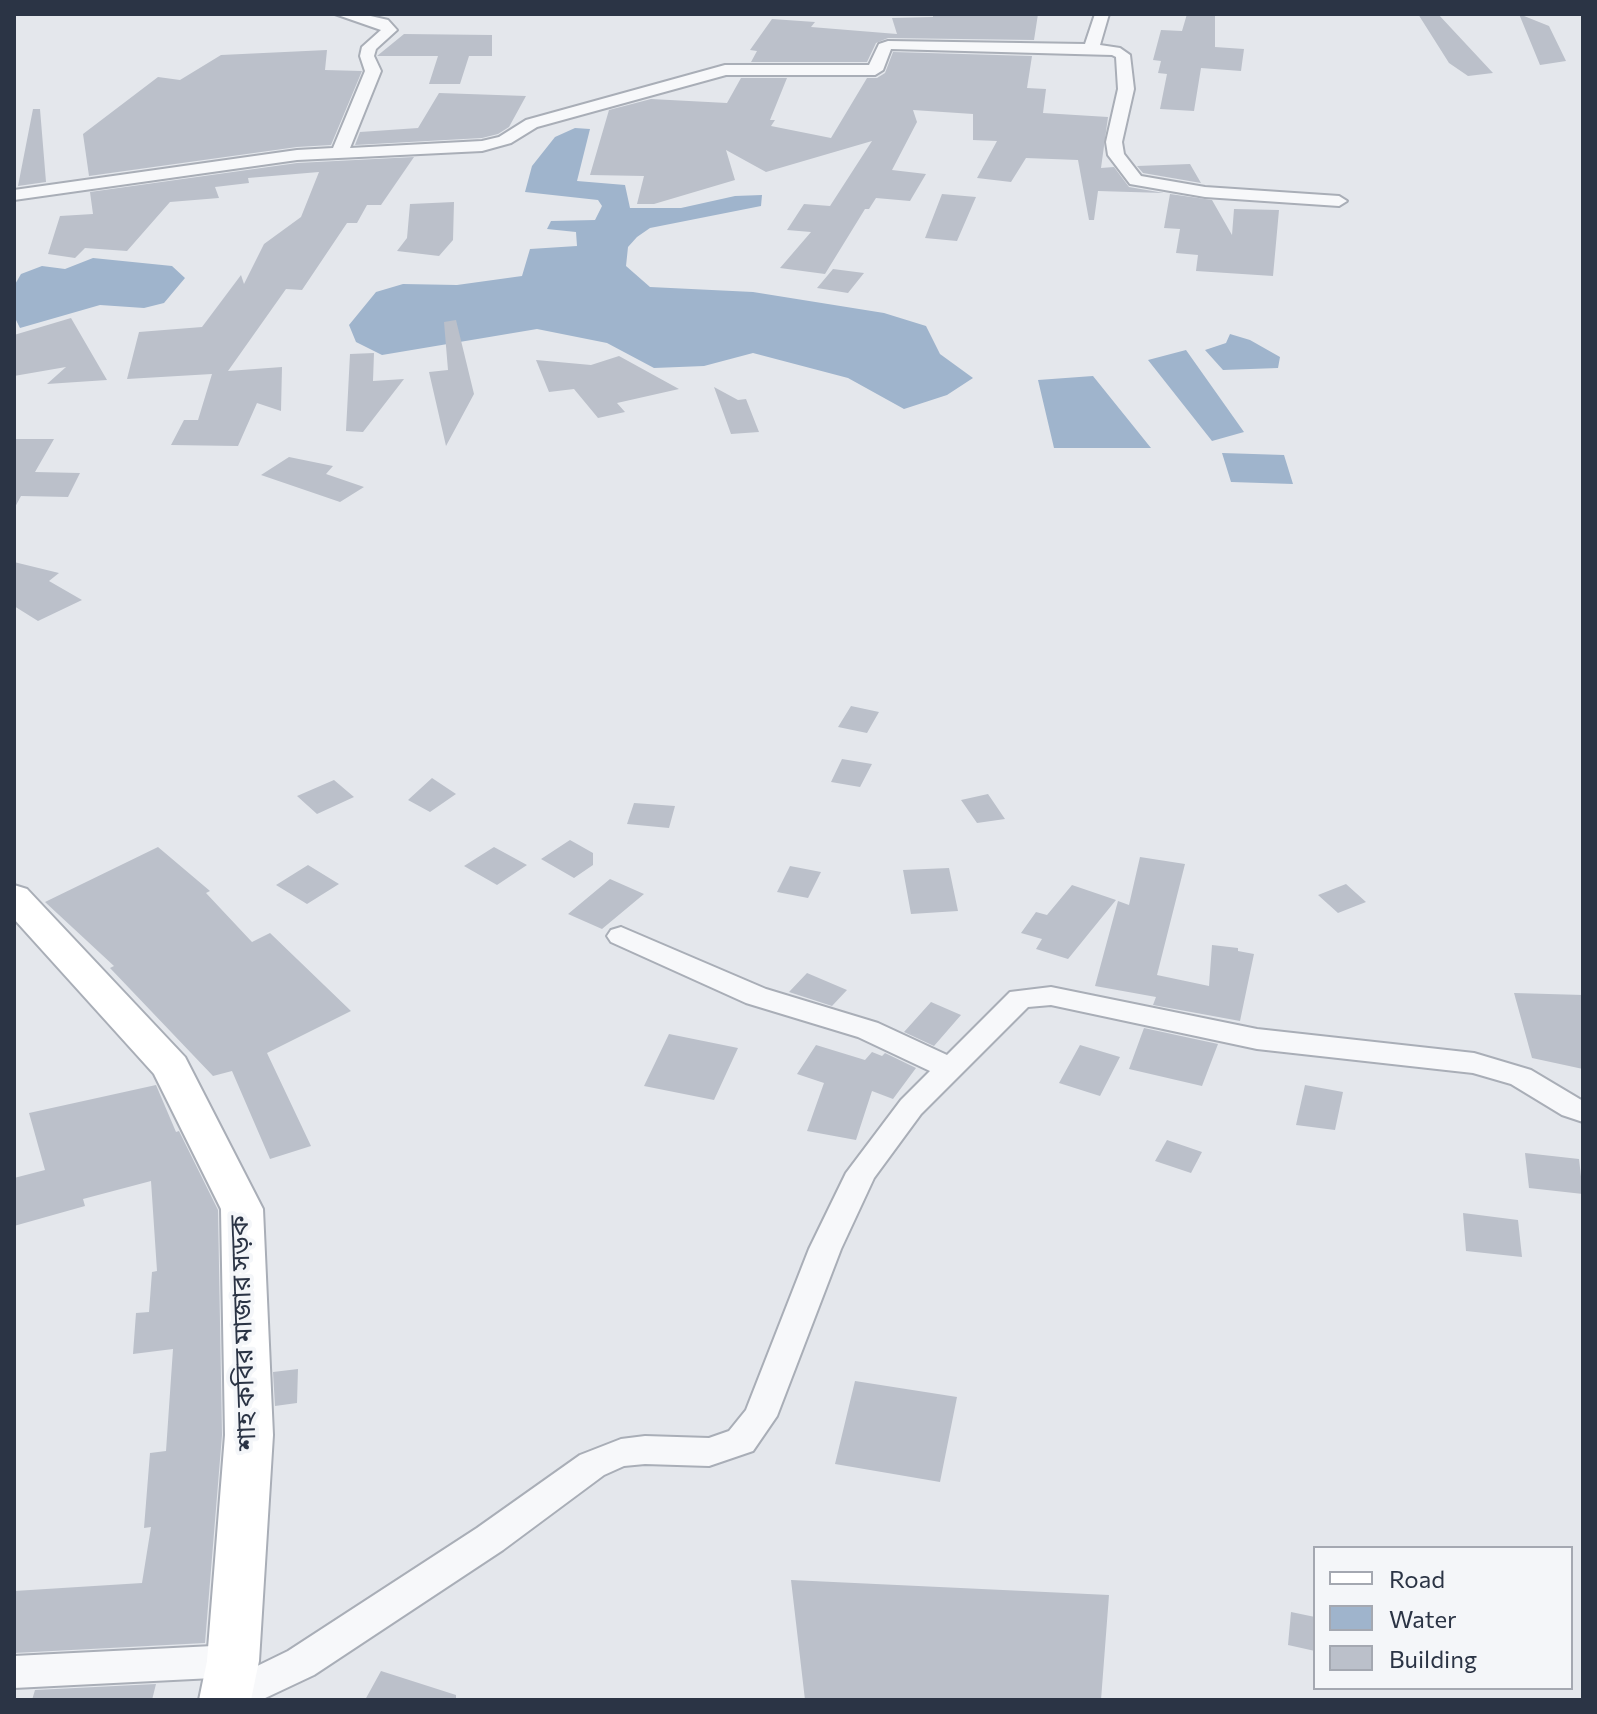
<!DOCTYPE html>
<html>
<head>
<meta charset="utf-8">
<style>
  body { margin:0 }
  #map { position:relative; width:1597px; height:1714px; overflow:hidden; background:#e4e7ec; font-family:Commissioner,sans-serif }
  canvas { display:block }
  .frame { position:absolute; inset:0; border:16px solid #2b3445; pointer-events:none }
  .legend { position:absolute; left:1313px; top:1546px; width:260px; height:144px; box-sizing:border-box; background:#f4f6f9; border:2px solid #a4a8b1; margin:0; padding:10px 14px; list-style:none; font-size:24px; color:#2b3445 }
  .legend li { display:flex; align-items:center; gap:16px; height:40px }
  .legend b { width:40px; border:2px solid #a4a8b1 }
</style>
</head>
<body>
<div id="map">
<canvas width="1597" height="1714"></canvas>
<div class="frame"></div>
<ul class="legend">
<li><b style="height:10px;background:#fff"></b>Road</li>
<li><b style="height:22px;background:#9fb4cc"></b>Water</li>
<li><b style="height:22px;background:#bbc0ca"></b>Building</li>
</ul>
</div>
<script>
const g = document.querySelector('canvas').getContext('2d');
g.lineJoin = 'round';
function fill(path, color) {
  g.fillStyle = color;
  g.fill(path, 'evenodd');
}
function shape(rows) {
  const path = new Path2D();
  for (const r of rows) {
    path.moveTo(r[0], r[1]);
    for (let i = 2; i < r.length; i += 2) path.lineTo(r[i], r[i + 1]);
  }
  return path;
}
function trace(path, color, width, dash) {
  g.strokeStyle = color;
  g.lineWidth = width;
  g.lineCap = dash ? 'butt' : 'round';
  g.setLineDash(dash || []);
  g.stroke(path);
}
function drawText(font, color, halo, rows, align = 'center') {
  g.font = font + ' Commissioner,"Noto Sans Bengali",sans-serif';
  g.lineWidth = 8;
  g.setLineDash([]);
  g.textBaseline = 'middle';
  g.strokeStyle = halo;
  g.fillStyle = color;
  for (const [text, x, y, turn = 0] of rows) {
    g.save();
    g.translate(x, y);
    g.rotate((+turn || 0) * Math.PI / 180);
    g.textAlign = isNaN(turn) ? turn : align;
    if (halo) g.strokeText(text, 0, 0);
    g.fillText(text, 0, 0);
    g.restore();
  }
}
const water = shape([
  [575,128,590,129,577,181,625,185,630,208,681,208,735,196,762,195,761,206,650,228,637,237,628,247,626,266,650,287,753,292,884,313,926,326,940,354,973,378,947,395,904,409,848,378,753,353,704,366,654,368,607,343,537,329,382,355,356,342,349,325,376,292,403,284,457,285,522,276,530,249,577,246,576,232,547,229,551,221,595,220,602,206,598,200,525,192,532,166,555,137],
  [93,258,172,266,185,278,164,303,144,308,100,305,20,328,14,316,14,286,21,274,42,266,65,269],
  [1230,334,1250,340,1280,357,1278,368,1223,370,1205,350,1226,343],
  [1186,350,1244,432,1212,441,1148,360],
  [1093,376,1151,448,1054,448,1038,380],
  [1222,453,1284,455,1293,484,1231,482]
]);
const building = shape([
  [933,14,1038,14,1034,40,888,38,876,43,867,62,751,62,757,51,750,50,772,19,815,22,811,27,897,34,892,18,933,17],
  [1187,14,1215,14,1215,47,1244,49,1241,71,1201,68,1194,111,1160,109,1167,74,1158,73,1161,61,1153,60,1161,30,1182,31],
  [1418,14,1438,14,1493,73,1468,76,1449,63],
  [1519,14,1549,26,1566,61,1540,65],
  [404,34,492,35,492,56,469,56,460,84,429,84,438,56,377,56],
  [327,50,325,70,362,71,331,145,297,147,89,176,83,134,158,77,180,80,221,55],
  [893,52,1032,56,1027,88,1046,89,1043,113,1108,117,1101,168,1114,167,1129,187,1164,193,1098,191,1094,220,1089,220,1078,160,1026,158,1011,182,977,178,997,141,973,140,973,114,913,110,917,122,892,170,926,174,910,201,876,198,869,209,865,209,825,274,780,268,811,232,787,230,804,204,830,206,872,141,766,172,726,150,735,180,654,204,637,204,644,176,590,175,609,110,651,99,727,103,741,78,787,78,770,120,775,120,771,126,831,138,867,78,877,78,885,73],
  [439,93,526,96,509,127,498,134,482,138,355,145,360,132,418,128],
  [33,109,40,109,46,182,18,186],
  [414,157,381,205,367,205,357,223,347,223,302,290,286,289,228,371,282,367,281,411,257,403,238,446,171,445,184,420,198,420,212,374,127,379,139,332,202,327,241,275,244,284,264,244,301,217,319,172,248,178,249,183,215,187,219,198,170,202,127,251,85,248,75,258,48,254,60,216,93,214,90,192,297,163],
  [1190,164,1201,183,1143,173,1137,166],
  [942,194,976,197,957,241,925,238],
  [1170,194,1212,200,1232,235,1234,209,1279,210,1273,276,1196,271,1198,255,1176,253,1180,229,1164,228],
  [454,202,453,240,439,256,397,251,407,238,410,204],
  [833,269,864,273,848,293,817,288],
  [71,318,107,380,47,384,66,367,14,376,14,335],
  [456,320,474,394,446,446,429,372,448,370,444,322],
  [374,353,373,381,404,379,363,432,346,431,350,354],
  [619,356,679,389,617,403,625,412,598,418,574,389,549,392,536,360,591,365],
  [714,387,738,400,746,399,759,432,731,434],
  [14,439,54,439,35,472,80,473,68,497,21,496,14,509],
  [289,457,333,466,326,474,364,487,340,502,261,475],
  [14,562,59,573,49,581,82,600,38,621,14,606],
  [851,706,879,712,867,733,838,727],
  [842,759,872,764,860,787,831,782],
  [432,778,456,794,430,812,408,800],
  [334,780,354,797,317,814,297,796],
  [988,794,1005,819,977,823,961,800],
  [634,803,675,806,669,828,627,824],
  [570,840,593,853,593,865,574,878,541,859],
  [158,847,210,891,206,893,252,942,270,933,351,1011,267,1053,311,1146,270,1159,232,1071,213,1076,110,968,114,966,45,902],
  [494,847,527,865,497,885,464,866],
  [1140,857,1185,864,1157,975,1209,986,1212,945,1238,948,1238,951,1254,954,1240,1021,1153,1005,1156,997,1095,986,1118,901,1129,905],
  [308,865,339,884,307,904,276,885],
  [790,866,821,872,808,898,777,892],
  [949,868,958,911,911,914,903,870],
  [610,879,644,894,602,929,568,914],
  [1346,884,1366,902,1338,913,1318,895],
  [1072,885,1116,900,1068,959,1036,949,1042,939,1021,933,1036,912,1047,915],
  [807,973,847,990,832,1006,789,992],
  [1514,993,1583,995,1583,1069,1532,1058],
  [931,1002,961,1015,934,1046,904,1032],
  [1144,1028,1218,1044,1202,1086,1129,1069],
  [669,1034,738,1048,714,1100,644,1086],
  [816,1045,865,1060,872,1052,882,1056,885,1053,916,1068,893,1099,872,1091,856,1140,807,1131,824,1083,797,1074],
  [1080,1045,1120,1057,1100,1096,1059,1083],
  [156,1085,176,1132,179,1131,218,1210,222,1435,205,1643,14,1653,14,1591,142,1583,151,1527,144,1528,150,1453,166,1451,173,1349,133,1354,136,1313,149,1312,152,1272,157,1271,151,1181,83,1199,85,1206,14,1226,14,1178,45,1170,29,1113],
  [1305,1085,1343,1092,1335,1130,1296,1125],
  [1167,1140,1202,1152,1191,1173,1155,1161],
  [1525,1153,1579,1159,1583,1194,1529,1188],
  [1463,1213,1518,1220,1522,1257,1466,1251],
  [298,1369,297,1403,275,1406,273,1372],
  [855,1381,957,1397,940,1482,835,1464],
  [791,1580,1109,1595,1101,1700,805,1700],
  [1291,1612,1315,1617,1315,1651,1288,1645],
  [381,1671,456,1695,456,1700,365,1700],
  [156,1684,152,1700,32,1700,35,1690]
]);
const street = shape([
  [335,14,362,14,388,20,397,30,376,49,374,56,381,71,350,148,482,141,499,137,526,120,725,65,869,65,879,44,888,41,1085,44,1095,14,1109,14,1100,45,1120,48,1130,55,1134,89,1122,142,1124,154,1141,176,1205,187,1339,196,1347,201,1339,206,1205,197,1130,184,1108,155,1106,142,1118,89,1116,57,1112,55,891,49,883,70,875,75,726,75,537,127,511,143,482,151,297,160,14,200,14,190,297,150,333,148,365,71,360,56,362,47,381,30,335,14],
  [621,927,766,989,878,1023,947,1055,1010,992,1051,987,1257,1029,1474,1053,1531,1070,1583,1101,1583,1122,1562,1115,1511,1084,1473,1073,1257,1049,1051,1005,1028,1007,921,1114,874,1178,841,1249,777,1416,753,1451,709,1466,645,1464,624,1466,604,1475,503,1550,314,1675,261,1700,207,1700,212,1687,233,1677,14,1688,14,1656,233,1645,246,1649,252,1661,247,1671,288,1651,477,1528,580,1455,621,1439,645,1436,709,1438,729,1431,746,1410,809,1249,846,1173,901,1100,930,1071,858,1037,746,1003,611,942,607,936,611,930,621,927]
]);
const secondary = shape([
  [14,885,27,889,185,1057,263,1209,273,1435,259,1661,251,1700,199,1700,207,1661,225,1435,221,1209,154,1074,14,919,14,885]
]);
const nearStreetnames = [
  ["শাহ কবির মাজার সড়ক",243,1333,-92]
];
fill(water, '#9fb4cc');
fill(building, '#bbc0ca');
trace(street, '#a9aeb7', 4);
trace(secondary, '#a9aeb7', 4);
fill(street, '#f7f8fa');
fill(secondary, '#fff');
drawText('26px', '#2b3445', '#f4f6f9', nearStreetnames);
</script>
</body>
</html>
